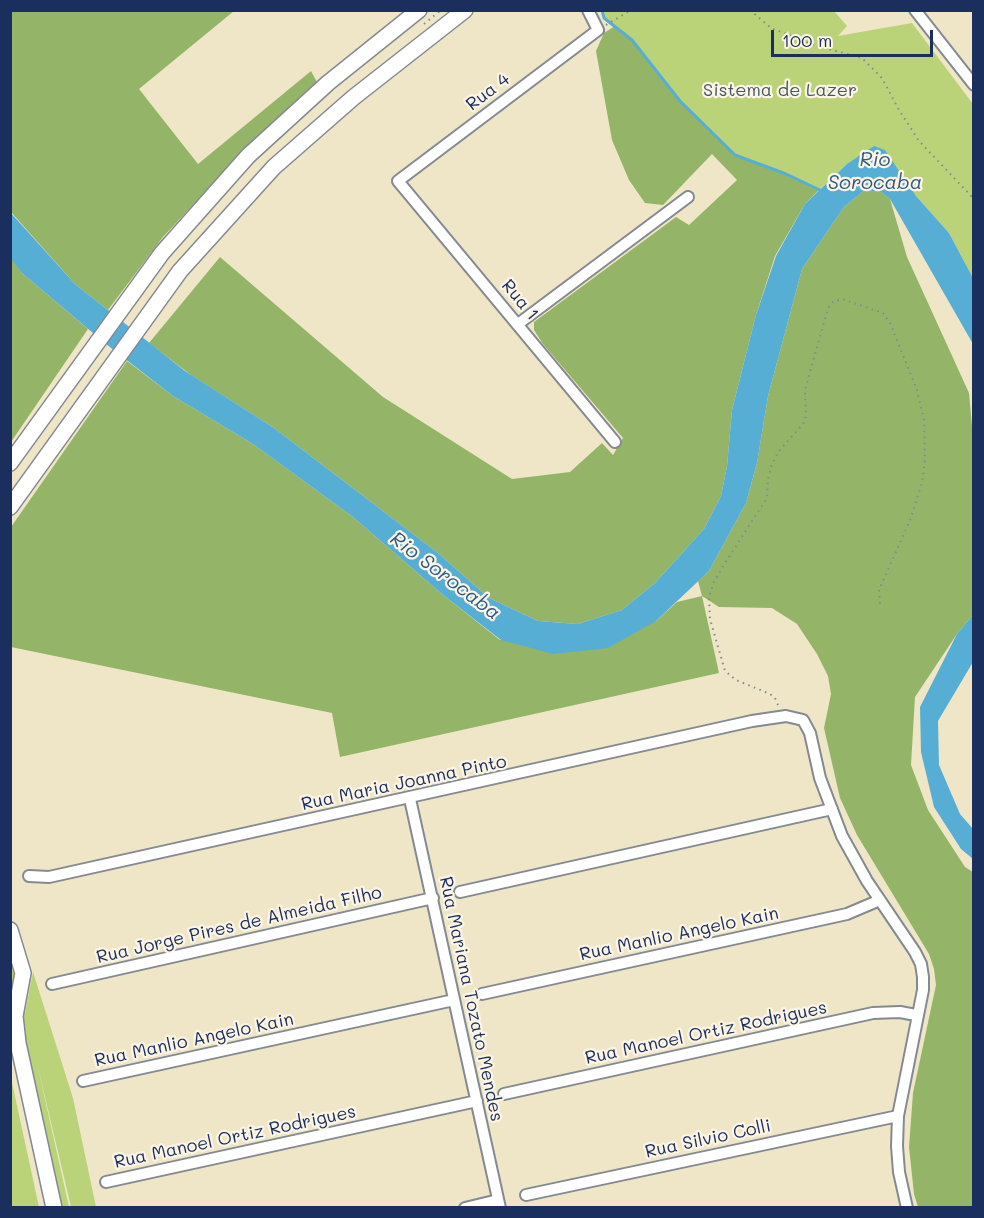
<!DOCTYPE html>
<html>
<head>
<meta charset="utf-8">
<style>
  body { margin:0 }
  #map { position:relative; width:984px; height:1218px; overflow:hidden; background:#eee6c7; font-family:Mali,sans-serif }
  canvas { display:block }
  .frame { position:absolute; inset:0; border:12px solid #1b2f5e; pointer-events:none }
  .scale { position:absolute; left:771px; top:30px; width:162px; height:27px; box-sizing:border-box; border:3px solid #1b2f5e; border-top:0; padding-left:8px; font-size:18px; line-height:21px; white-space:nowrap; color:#1b2f5e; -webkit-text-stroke:4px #fcf5e5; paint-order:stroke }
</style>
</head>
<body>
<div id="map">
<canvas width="984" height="1218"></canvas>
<div class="frame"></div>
<div class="scale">100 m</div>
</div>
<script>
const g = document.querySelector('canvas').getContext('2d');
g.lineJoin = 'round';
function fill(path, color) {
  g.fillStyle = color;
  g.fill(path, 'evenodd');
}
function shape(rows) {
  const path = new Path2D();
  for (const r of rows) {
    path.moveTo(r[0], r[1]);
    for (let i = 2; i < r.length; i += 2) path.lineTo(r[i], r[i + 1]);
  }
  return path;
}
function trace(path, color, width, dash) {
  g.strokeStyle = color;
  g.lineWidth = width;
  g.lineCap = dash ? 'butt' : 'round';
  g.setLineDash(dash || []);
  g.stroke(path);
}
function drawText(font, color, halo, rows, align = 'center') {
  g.font = font + ' Mali,sans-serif';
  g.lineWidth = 4.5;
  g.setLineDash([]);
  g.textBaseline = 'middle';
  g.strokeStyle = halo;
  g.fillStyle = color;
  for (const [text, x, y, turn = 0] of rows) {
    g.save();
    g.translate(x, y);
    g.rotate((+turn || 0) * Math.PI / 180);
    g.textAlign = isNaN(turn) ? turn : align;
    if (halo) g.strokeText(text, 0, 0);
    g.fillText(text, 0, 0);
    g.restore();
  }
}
const green = shape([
  [602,11,834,11,847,26,838,36,912,23,973,104,973,278,949,233,916,196,847,164,819,190,786,174,735,155,680,101,632,40,604,18],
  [10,945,19,975,17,986,25,1013,33,972,73,1098,96,1207,71,1207,37,1063,69,1207,61,1207,21,1023,11,992],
  [11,1078,39,1207,11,1207]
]);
const forest = shape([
  [10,11,234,11,139,89,198,164,311,71,318,84,205,192,163,237,108,310,75,284,11,212],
  [615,26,632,40,680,101,735,155,786,174,819,190,805,204,775,256,756,315,732,410,727,466,721,496,704,529,655,583,622,610,578,624,538,621,489,598,438,553,274,428,191,375,149,343,220,257,383,397,512,479,570,472,602,443,613,455,623,438,543,344,534,330,534,322,676,217,689,225,737,180,712,154,663,205,645,203,629,180,612,140,596,51,604,33],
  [865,190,881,192,890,199,907,257,969,393,973,437,973,615,957,634,915,697,911,765,928,810,965,867,973,872,973,1207,918,1207,914,1194,909,1147,913,1093,936,985,934,969,929,954,857,835,840,798,824,728,831,694,828,676,817,654,797,624,772,608,719,607,702,596,719,673,340,757,332,713,11,647,11,527,127,361,173,396,253,444,353,517,443,595,500,640,656,621,677,602,702,596,698,581,709,571,746,503,757,463,768,396,802,269,844,207],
  [11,258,23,274,88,329,11,442]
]);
const water = shape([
  [874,146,885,150,916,196,949,233,973,278,973,344,890,199,881,192,865,190,844,207,802,269,768,396,757,463,746,503,709,571,656,621,608,648,553,654,501,640,443,595,353,517,253,444,173,396,106,344,23,274,11,259,10,212,75,284,185,371,274,428,438,553,489,598,538,621,578,624,622,610,655,583,704,529,721,496,727,466,732,410,756,315,776,256,805,204,847,164],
  [973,615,973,662,938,721,939,765,960,814,973,829,973,859,961,849,934,807,921,752,920,707,957,634]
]);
const stream = shape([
  [602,10,604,18,632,40,680,101,735,155,786,174,822,191]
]);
const path = shape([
  [750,10,771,28,814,45,862,58,882,78,899,110,919,141,974,199],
  [424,24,441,10],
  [606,25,631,10],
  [778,705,775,698,770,694,736,680,725,671,710,619,709,597,714,582,725,563,767,498,768,479,772,464,779,451,803,424,806,416,805,390,828,308,833,302,842,299,883,313,890,323,917,390,924,420,925,460,922,483,910,520,879,590,880,605]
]);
const street = shape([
  [588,10,598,30,398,181,615,442],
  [915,10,974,85],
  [518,324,688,197],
  [410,799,500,1208],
  [29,876,49,877,752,721,786,716,803,720,810,733,820,778,842,836,867,881,915,952,921,964,923,977,923,990,898,1116,897,1146,899,1172,907,1208],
  [460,892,832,809],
  [52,984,433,898],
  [482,994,847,914,880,900],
  [83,1081,454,1000],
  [504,1094,873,1013,900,1012,916,1015],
  [106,1182,477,1101],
  [526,1195,898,1116],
  [465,1208,498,1200]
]);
const secondary = shape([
  [10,463,162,253,248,156,328,83,419,10],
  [10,507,180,271,274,167,354,97,465,10],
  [10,930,23,973,15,1016],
  [10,1004,15,1016,18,1043,54,1208]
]);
const parkNames = [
  ["Sistema de Lazer",780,90]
];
const streetNames = [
  ["Rua 4",488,92,-37],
  ["Rua 1",520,300,50],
  ["Rua Maria Joanna Pinto",404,783,-12],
  ["Rua Jorge Pires de Almeida Filho",239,925,-13],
  ["Rua Manlio Angelo Kain",679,934,-12],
  ["Rua Mariana Tozato Mendes",471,999,78],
  ["Rua Manoel Ortiz Rodrigues",706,1033,-12],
  ["Rua Manlio Angelo Kain",194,1040,-12],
  ["Rua Manoel Ortiz Rodrigues",235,1137,-12],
  ["Rua Silvio Colli",708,1139,-12]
];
const waterNames = [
  ["Rio",875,160],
  ["Sorocaba",875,183],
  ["Rio Sorocaba",445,576,37]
];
fill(green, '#bbd378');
fill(forest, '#94b568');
fill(water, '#57aed4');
trace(stream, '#57aed4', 3);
trace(street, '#848a92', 14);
trace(secondary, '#848a92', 18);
trace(path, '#848a92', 2, [1.5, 4.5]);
trace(street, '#fff', 10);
trace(secondary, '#fff', 15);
drawText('18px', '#435864', '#fcf5e5', parkNames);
drawText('18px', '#1b2f5e', '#fcf5e5', streetNames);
drawText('italic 20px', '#305b87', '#fcf5e5', waterNames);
</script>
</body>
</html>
